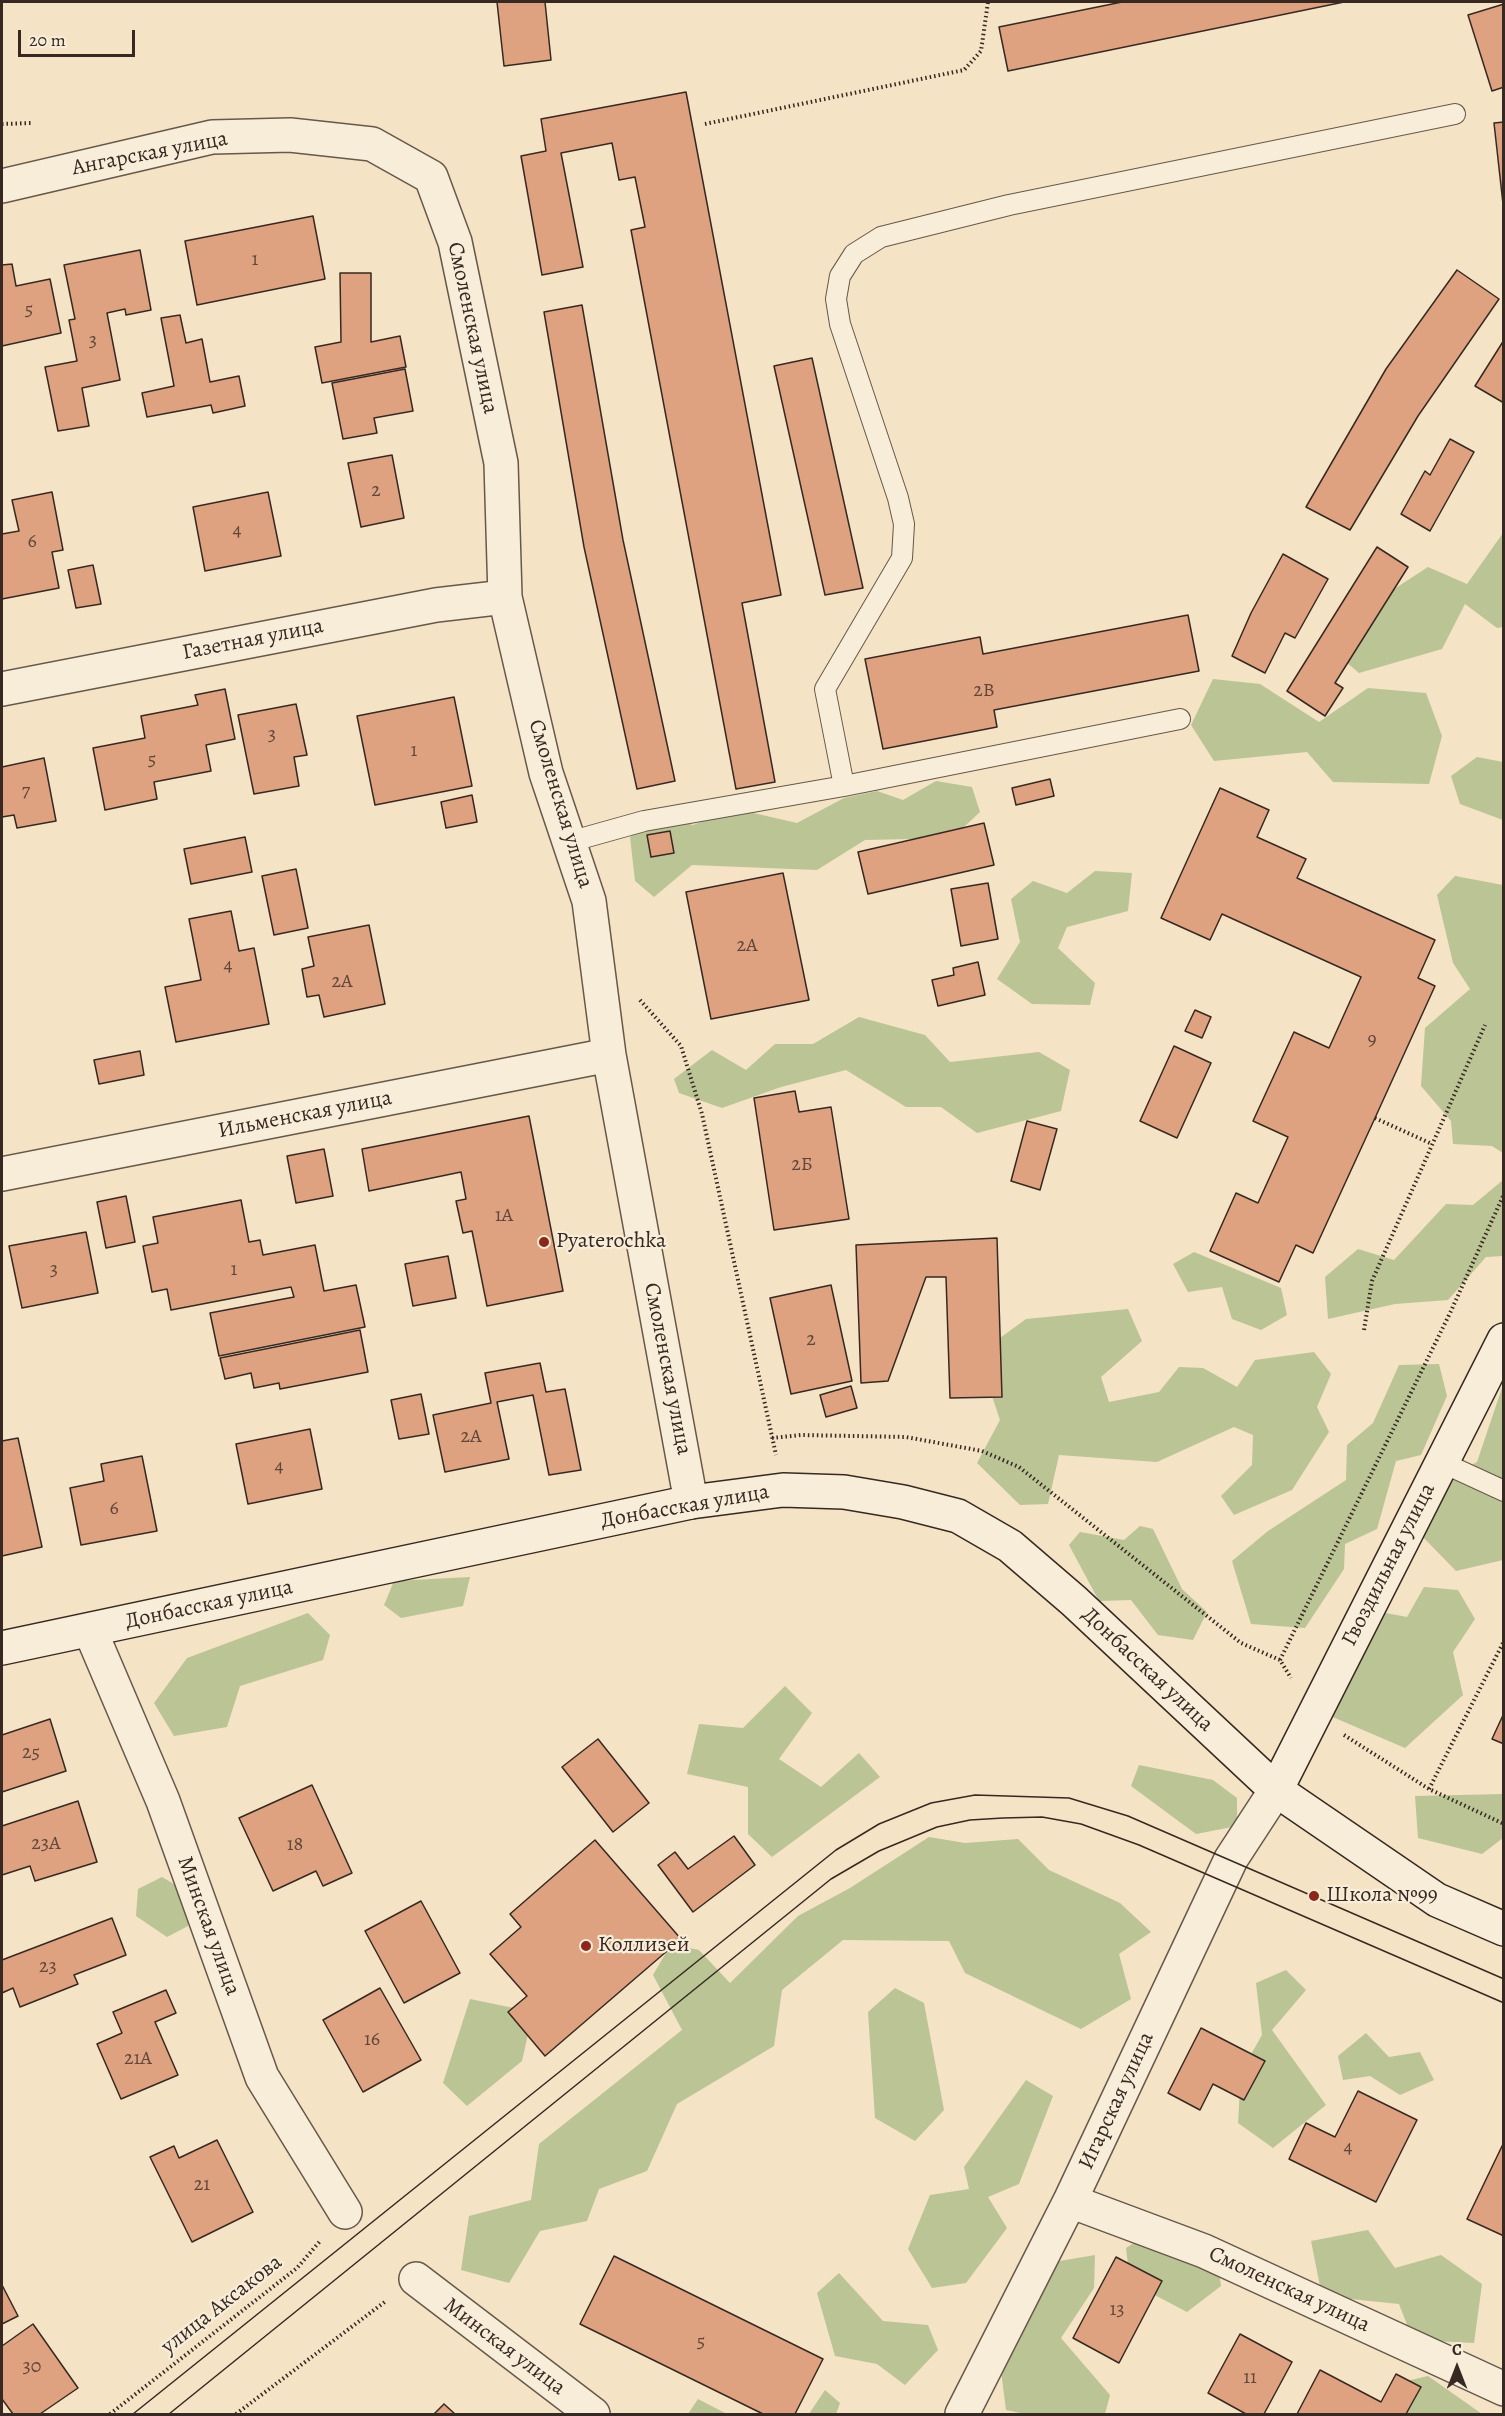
<!DOCTYPE html>
<html>
<head>
<meta charset="utf-8">
<style>
  body { margin:0 }
  #map { position:relative; width:1505px; height:2416px; overflow:hidden; background:#f4e3c4; font-family:Alegreya,serif }
  canvas { display:block }
  .frame { position:absolute; inset:0; border:3px solid #372922; pointer-events:none }
  .north { position:absolute; left:1427px; top:2338px; width:60px; height:60px; -webkit-text-stroke:4px #f8edd9; paint-order:stroke; rotate:0deg; font-size:16px; font-weight:700; line-height:24px; text-align:center; color:#372922 }
  .north::after { content:''; display:block; margin:auto; width:21px; height:27px; background:#372922; clip-path:polygon(50% 0,100% 100%,50% 72%,0 100%) }
  .scale { position:absolute; left:18px; top:30px; width:117px; height:27px; box-sizing:border-box; border:3px solid #372922; border-top:0; padding-left:8px; font-size:18px; line-height:21px; white-space:nowrap; color:#372922; -webkit-text-stroke:4px #f8edd9; paint-order:stroke }
</style>
</head>
<body>
<div id="map">
<canvas width="1505" height="2416"></canvas>
<div class="frame"></div>
<div class="north">С</div>
<div class="scale">20 m</div>
</div>
<script>
const g = document.querySelector('canvas').getContext('2d');
g.lineJoin = 'round';
function fill(path, color) {
  g.fillStyle = color;
  g.fill(path, 'evenodd');
}
function shape(rows) {
  const path = new Path2D();
  for (const r of rows) {
    path.moveTo(r[0], r[1]);
    for (let i = 2; i < r.length; i += 2) path.lineTo(r[i], r[i + 1]);
  }
  return path;
}
function trace(path, color, width, dash) {
  g.strokeStyle = color;
  g.lineWidth = width;
  g.lineCap = dash ? 'butt' : 'round';
  g.setLineDash(dash || []);
  g.stroke(path);
}
function drawText(font, color, halo, rows, align = 'center') {
  g.font = font + ' Alegreya,serif';
  g.lineWidth = 4.5;
  g.setLineDash([]);
  g.textBaseline = 'middle';
  g.strokeStyle = halo;
  g.fillStyle = color;
  for (const [text, x, y, turn = 0] of rows) {
    g.save();
    g.translate(x, y);
    g.rotate((+turn || 0) * Math.PI / 180);
    g.textAlign = isNaN(turn) ? turn : align;
    if (halo) g.strokeText(text, 0, 0);
    g.fillText(text, 0, 0);
    g.restore();
  }
}
const green = shape([
  [1503,533,1503,627,1497,628,1465,604,1442,649,1359,673,1339,656,1368,606,1428,567,1467,584],
  [1213,679,1260,684,1319,722,1368,688,1426,693,1442,736,1429,784,1333,782,1307,752,1214,761,1191,725],
  [1477,757,1503,762,1503,820,1460,804,1451,776],
  [936,781,972,787,980,812,952,838,865,840,817,870,692,865,654,897,635,881,630,837,657,814,693,825,736,809,797,823,844,798,877,791,903,800],
  [1095,871,1132,873,1128,911,1067,927,1058,948,1095,983,1090,1005,1032,1004,997,979,1020,942,1011,899,1033,881,1067,893],
  [1455,876,1503,885,1503,1153,1492,1146,1453,1144,1451,1121,1421,1086,1425,1028,1470,989,1453,963,1437,895],
  [859,1017,925,1035,950,1062,1039,1052,1070,1070,1061,1111,977,1133,941,1107,906,1107,846,1070,781,1087,722,1108,679,1093,674,1079,712,1050,746,1070,775,1044,813,1044],
  [1503,1180,1503,1256,1486,1257,1448,1300,1395,1304,1328,1319,1325,1277,1358,1249,1394,1260,1446,1204,1473,1205],
  [1194,1252,1281,1288,1287,1315,1261,1330,1232,1319,1222,1287,1188,1292,1173,1264],
  [1128,1309,1142,1341,1101,1377,1109,1402,1159,1392,1179,1367,1203,1368,1237,1387,1255,1360,1314,1352,1331,1374,1317,1407,1329,1432,1292,1490,1234,1515,1221,1496,1252,1465,1253,1435,1234,1427,1157,1462,1059,1455,1048,1504,1020,1505,977,1463,1000,1420,978,1354,1026,1319],
  [1439,1364,1447,1396,1421,1455,1396,1461,1377,1529,1345,1544,1344,1569,1305,1628,1251,1624,1232,1561,1268,1531,1346,1480,1347,1445,1373,1423,1399,1365],
  [1503,1385,1503,1560,1456,1571,1418,1532,1440,1480,1477,1462],
  [1140,1526,1153,1529,1182,1589,1207,1612,1193,1640,1158,1635,1131,1600,1099,1601,1069,1545,1080,1532,1124,1540],
  [470,1577,463,1606,401,1618,384,1605,394,1581],
  [1424,1587,1458,1590,1475,1619,1453,1652,1463,1695,1405,1748,1328,1715,1354,1607,1407,1617],
  [308,1613,330,1635,323,1660,240,1686,227,1727,174,1736,154,1703,187,1658],
  [785,1686,812,1713,779,1759,821,1787,859,1753,880,1777,772,1857,748,1834,748,1787,687,1774,699,1724,743,1728],
  [1139,1765,1213,1780,1237,1798,1237,1826,1196,1834,1131,1786],
  [1503,1794,1503,1838,1482,1854,1418,1838,1415,1796],
  [929,1837,965,1843,1018,1839,1049,1870,1120,1903,1151,1932,1119,1954,1131,1999,1081,2029,965,1973,949,1941,843,1940,782,1990,774,2046,677,2104,647,2171,599,2189,587,2221,540,2231,509,2283,461,2270,469,2216,531,2200,539,2144,682,2030,653,1975,671,1944,699,1950,730,1983,798,1916,850,1888],
  [162,1877,189,1893,188,1926,167,1937,136,1916,138,1889],
  [1286,1970,1306,1990,1272,2030,1326,2105,1273,2148,1238,2123,1241,2072,1262,2035,1256,1983],
  [895,1988,924,2003,944,2110,915,2141,875,2118,868,2012],
  [470,1999,533,2012,522,2061,467,2106,443,2083],
  [1366,2033,1389,2057,1420,2052,1434,2080,1400,2095,1370,2076,1343,2080,1338,2056],
  [1026,2080,1053,2096,1019,2184,988,2197,1007,2228,966,2283,932,2288,908,2249,930,2195,969,2189,964,2167],
  [1159,2227,1215,2246,1221,2286,1187,2312,1130,2282,1126,2248],
  [1368,2230,1395,2268,1441,2255,1482,2284,1474,2343,1413,2340,1399,2304,1322,2296,1311,2241],
  [1095,2255,1094,2288,1061,2338,1110,2395,1105,2414,1025,2414,1006,2410,1000,2363,1048,2263],
  [839,2273,883,2321,928,2325,938,2350,905,2385,877,2364,835,2356,817,2293],
  [1428,2376,1482,2414,1391,2414,1396,2411,1398,2383],
  [825,2390,840,2403,836,2414,809,2414],
  [698,2399,727,2414,688,2414]
]);
const building = shape([
  [497,2,545,2,551,60,504,66,497,2],
  [1122,2,1344,2,1008,71,999,27,1122,2],
  [1504,4,1504,87,1492,91,1468,15,1504,4],
  [686,92,781,595,742,603,775,782,736,789,631,230,645,227,635,177,619,180,612,143,561,153,583,267,542,275,521,156,546,151,541,119,686,92],
  [1504,122,1504,213,1494,123,1504,122],
  [313,216,325,279,197,305,185,241,313,216],
  [140,250,151,310,126,315,125,309,107,313,120,380,82,388,89,426,58,431,45,367,77,361,69,320,75,319,64,265,140,250],
  [12,264,16,286,50,279,61,333,2,346,2,265,12,264],
  [1457,270,1499,299,1418,416,1350,530,1306,507,1386,369,1457,270],
  [340,273,371,273,371,342,400,336,406,367,322,383,315,347,341,342,340,273],
  [582,305,623,540,675,781,637,789,584,547,544,312,582,305],
  [180,315,186,343,202,339,210,382,239,376,245,406,213,413,211,405,147,417,142,393,174,386,161,318,180,315],
  [1504,340,1504,403,1475,386,1504,340],
  [812,358,863,588,825,595,774,366,812,358],
  [405,369,413,411,374,418,377,433,343,439,332,383,405,369],
  [1450,439,1474,452,1430,531,1401,514,1425,471,1430,475,1450,439],
  [392,455,404,518,361,527,348,463,392,455],
  [52,492,63,550,52,552,59,588,2,599,2,534,19,531,12,500,52,492],
  [268,492,281,556,205,571,193,507,268,492],
  [1377,547,1408,567,1335,683,1343,688,1325,716,1287,691,1377,547],
  [1283,554,1328,579,1295,638,1285,633,1265,673,1232,656,1251,613,1283,554],
  [93,565,101,604,76,608,68,570,93,565],
  [1188,615,1199,671,994,710,997,727,883,749,865,659,980,637,983,654,1188,615],
  [225,689,235,739,206,745,211,771,154,782,157,799,105,810,93,748,145,738,141,716,198,705,195,695,225,689],
  [454,697,472,786,375,805,357,716,454,697],
  [296,704,307,755,294,757,299,786,254,794,238,715,296,704],
  [44,758,56,821,17,828,14,815,2,817,2,767,44,758],
  [1050,779,1054,796,1016,805,1012,788,1050,779],
  [1220,788,1269,810,1257,837,1306,859,1297,878,1435,940,1418,978,1435,986,1375,1118,1313,1253,1296,1245,1279,1282,1210,1251,1236,1193,1258,1203,1288,1137,1253,1121,1294,1032,1329,1048,1361,977,1222,914,1210,940,1161,918,1220,788],
  [472,795,477,822,446,828,441,802,472,795],
  [984,823,994,865,868,894,858,852,984,823],
  [670,831,674,853,651,857,647,835,670,831],
  [245,837,252,872,191,884,184,849,245,837],
  [296,869,308,928,274,935,262,876,296,869],
  [783,873,809,1000,711,1019,686,892,783,873],
  [988,883,998,939,961,946,951,889,988,883],
  [231,911,239,951,254,948,269,1024,176,1042,165,987,201,980,189,919,231,911],
  [369,925,385,1004,324,1017,319,995,307,997,302,969,314,966,308,937,369,925],
  [978,962,985,995,938,1006,932,980,954,975,953,968,978,962],
  [1195,1010,1211,1017,1202,1038,1185,1031,1195,1010],
  [1174,1046,1211,1063,1177,1138,1140,1121,1174,1046],
  [140,1051,144,1075,99,1084,94,1060,140,1051],
  [795,1091,799,1112,831,1107,849,1219,774,1230,754,1098,795,1091],
  [529,1116,563,1291,487,1306,472,1231,463,1233,456,1201,466,1199,461,1172,369,1191,362,1149,529,1116],
  [1027,1121,1057,1129,1040,1190,1011,1181,1027,1121],
  [324,1149,333,1196,296,1203,287,1156,324,1149],
  [126,1196,135,1242,106,1248,97,1202,126,1196],
  [241,1200,249,1242,260,1240,263,1255,315,1245,324,1291,356,1285,365,1327,219,1356,210,1313,294,1297,291,1287,171,1310,167,1289,152,1292,143,1246,158,1243,153,1217,241,1200],
  [86,1232,98,1293,22,1308,9,1246,86,1232],
  [997,1238,1002,1397,950,1398,946,1277,926,1277,888,1381,861,1383,856,1245,997,1238],
  [448,1256,456,1298,413,1306,405,1264,448,1256],
  [831,1285,852,1381,791,1394,770,1298,831,1285],
  [360,1330,368,1372,280,1389,279,1383,254,1388,251,1373,225,1379,220,1358,360,1330],
  [540,1363,546,1392,565,1389,581,1470,549,1475,533,1395,497,1402,509,1459,445,1472,433,1415,491,1403,485,1373,540,1363],
  [851,1386,857,1408,826,1417,820,1395,851,1386],
  [421,1394,429,1434,399,1439,391,1400,421,1394],
  [310,1429,322,1489,248,1504,236,1444,310,1429],
  [18,1438,42,1547,2,1556,2,1441,18,1438],
  [142,1456,157,1531,81,1545,70,1488,104,1481,101,1464,142,1456],
  [1504,1713,1504,1744,1492,1739,1504,1713],
  [50,1719,66,1771,2,1792,2,1735,50,1719],
  [598,1739,649,1803,613,1832,562,1767,598,1739],
  [312,1785,352,1873,323,1886,316,1871,273,1891,239,1818,312,1785],
  [78,1801,97,1862,35,1881,30,1866,2,1875,2,1826,78,1801],
  [734,1836,755,1865,693,1912,658,1865,675,1852,688,1869,734,1836],
  [595,1840,681,1939,545,2056,508,2012,527,1996,490,1954,521,1927,510,1914,595,1840],
  [421,1901,460,1973,404,2003,365,1931,421,1901],
  [112,1918,126,1955,74,1975,78,1984,20,2007,13,1988,2,1993,2,1960,112,1918],
  [380,1988,421,2060,363,2092,323,2020,380,1988],
  [166,1990,176,2013,155,2022,178,2075,121,2099,97,2044,122,2033,113,2012,166,1990],
  [1201,2028,1265,2061,1244,2100,1213,2084,1200,2110,1168,2093,1201,2028],
  [1358,2091,1417,2120,1376,2202,1289,2159,1306,2123,1335,2137,1358,2091],
  [217,2140,253,2212,192,2242,150,2157,174,2146,179,2158,217,2140],
  [1504,2142,1504,2236,1467,2219,1504,2142],
  [614,2256,823,2359,795,2414,763,2414,580,2324,614,2256],
  [1116,2257,1162,2281,1119,2363,1073,2338,1116,2257],
  [2,2285,18,2316,2,2324,2,2285],
  [33,2324,78,2388,40,2414,13,2414,2,2399,2,2346,33,2324],
  [1240,2334,1292,2362,1264,2414,1246,2414,1208,2393,1240,2334],
  [1320,2370,1381,2402,1396,2374,1421,2387,1406,2414,1297,2414,1320,2370],
  [444,2404,455,2414,434,2414,444,2404]
]);
const path = shape([
  [2,124,31,123],
  [705,124,964,70,981,51,988,2],
  [640,1000,681,1046,702,1114,776,1455],
  [1375,1118,1432,1144],
  [1364,1330,1372,1281,1485,1025],
  [772,1438,801,1435,906,1437,982,1451,1019,1467,1241,1643,1280,1660,1291,1678],
  [1280,1660,1451,1311,1504,1194],
  [1344,1735,1429,1789,1504,1824],
  [1429,1789,1504,1641],
  [110,2414,297,2268,321,2240],
  [236,2414,386,2301]
]);
const lane = shape([
  [844,786,825,689,902,558,904,524,898,498,840,324,836,299,840,276,854,254,881,237,1009,205,1455,114],
  [569,842,644,821,844,786,1180,719],
  [1441,1462,1504,1491]
]);
const street = shape([
  [2,186,212,137,290,135,372,144,431,177,455,242,501,463,505,597,546,773,589,901,609,1055,691,1502],
  [2,689,436,605,505,597],
  [2,1174,609,1055],
  [90,1630,163,1801,262,2077,345,2212],
  [1070,2201,1204,2251,1504,2389],
  [416,2279,593,2414],
  [962,2414,1070,2201,1231,1859,1276,1790]
]);
const secondary = shape([
  [2,1648,691,1502,783,1490,844,1492,903,1502,958,1516,1010,1546,1074,1601,1276,1790,1437,1900,1504,1929],
  [1276,1790,1504,1340]
]);
const tram = shape([
  [133,2414,836,1850,879,1824,931,1803,975,1795,1069,1798,1128,1816,1504,1979],
  [169,2414,831,1879,879,1851,937,1827,970,1820,1003,1818,1042,1817,1081,1824,1139,1845,1504,2003]
]);
const markers = [
  [544,1242,6,"#8f2418"],
  [1314,1896,6,"#8f2418"],
  [586,1946,6,"#8f2418"]
];
const numberNames = [
  ["1",255,260],
  ["5",29,310],
  ["3",93,341],
  ["2",376,491],
  ["4",237,531],
  ["6",32,542],
  ["2В",984,691],
  ["3",272,735],
  ["1",414,751],
  ["5",152,760],
  ["7",26,791],
  ["2А",747,946],
  ["4",228,966],
  ["2А",342,982],
  ["9",1372,1040],
  ["2Б",802,1165],
  ["1А",504,1216],
  ["3",54,1270],
  ["1",234,1270],
  ["2",811,1340],
  ["2А",471,1437],
  ["4",279,1467],
  ["6",114,1509],
  ["25",31,1753],
  ["23А",46,1844],
  ["18",295,1845],
  ["23",48,1967],
  ["16",372,2040],
  ["21А",138,2059],
  ["4",1348,2148],
  ["21",202,2185],
  ["13",1117,2310],
  ["5",701,2342],
  ["30",32,2367],
  ["11",1250,2378]
];
const streetNames = [
  ["Ангарская улица",150,154,-11],
  ["Смоленская улица",472,328,78],
  ["Газетная улица",253,640,-11],
  ["Смоленская улица",560,804,73],
  ["Ильменская улица",305,1115,-11],
  ["Смоленская улица",667,1369,79],
  ["Донбасская улица",685,1507,-10],
  ["Гвоздильная улица",1389,1565,-63],
  ["Донбасская улица",209,1605,-12],
  ["Донбасская улица",1147,1670,43],
  ["Минская улица",208,1926,70],
  ["Игарская улица",1117,2101,-65],
  ["Смоленская улица",1289,2290,25],
  ["улица Аксакова",222,2305,-38],
  ["Минская улица",504,2347,37]
];
const poiNames = [
  ["Pyaterochka",556,1242],
  ["Школа №99",1326,1896],
  ["Коллизей",598,1946]
];
fill(green, '#bac495');
fill(building, '#dea281');
trace(building, '#372922', 1.5);
trace(lane, '#66584a', 22);
trace(street, '#66584a', 36);
trace(secondary, '#372922', 36);
trace(path, '#372922', 4, [1.5, 3]);
trace(lane, '#f8edd9', 20);
trace(street, '#f8edd9', 33);
trace(secondary, '#f8edd9', 33);
trace(tram, '#372922', 1.5);
for (const [x, y, r, color] of markers) {
  const dot = new Path2D();
  dot.arc(x, y, r, 0, 2 * Math.PI);
  g.fillStyle = color;
  g.fill(dot);
  trace(dot, '#f8edd9', 2);
}
drawText('20px', '#61473a', null, numberNames);
drawText('22px', '#372922', '#f8edd9', streetNames);
drawText('22px', '#372922', '#f8edd9', poiNames, 'left');
</script>
</body>
</html>
